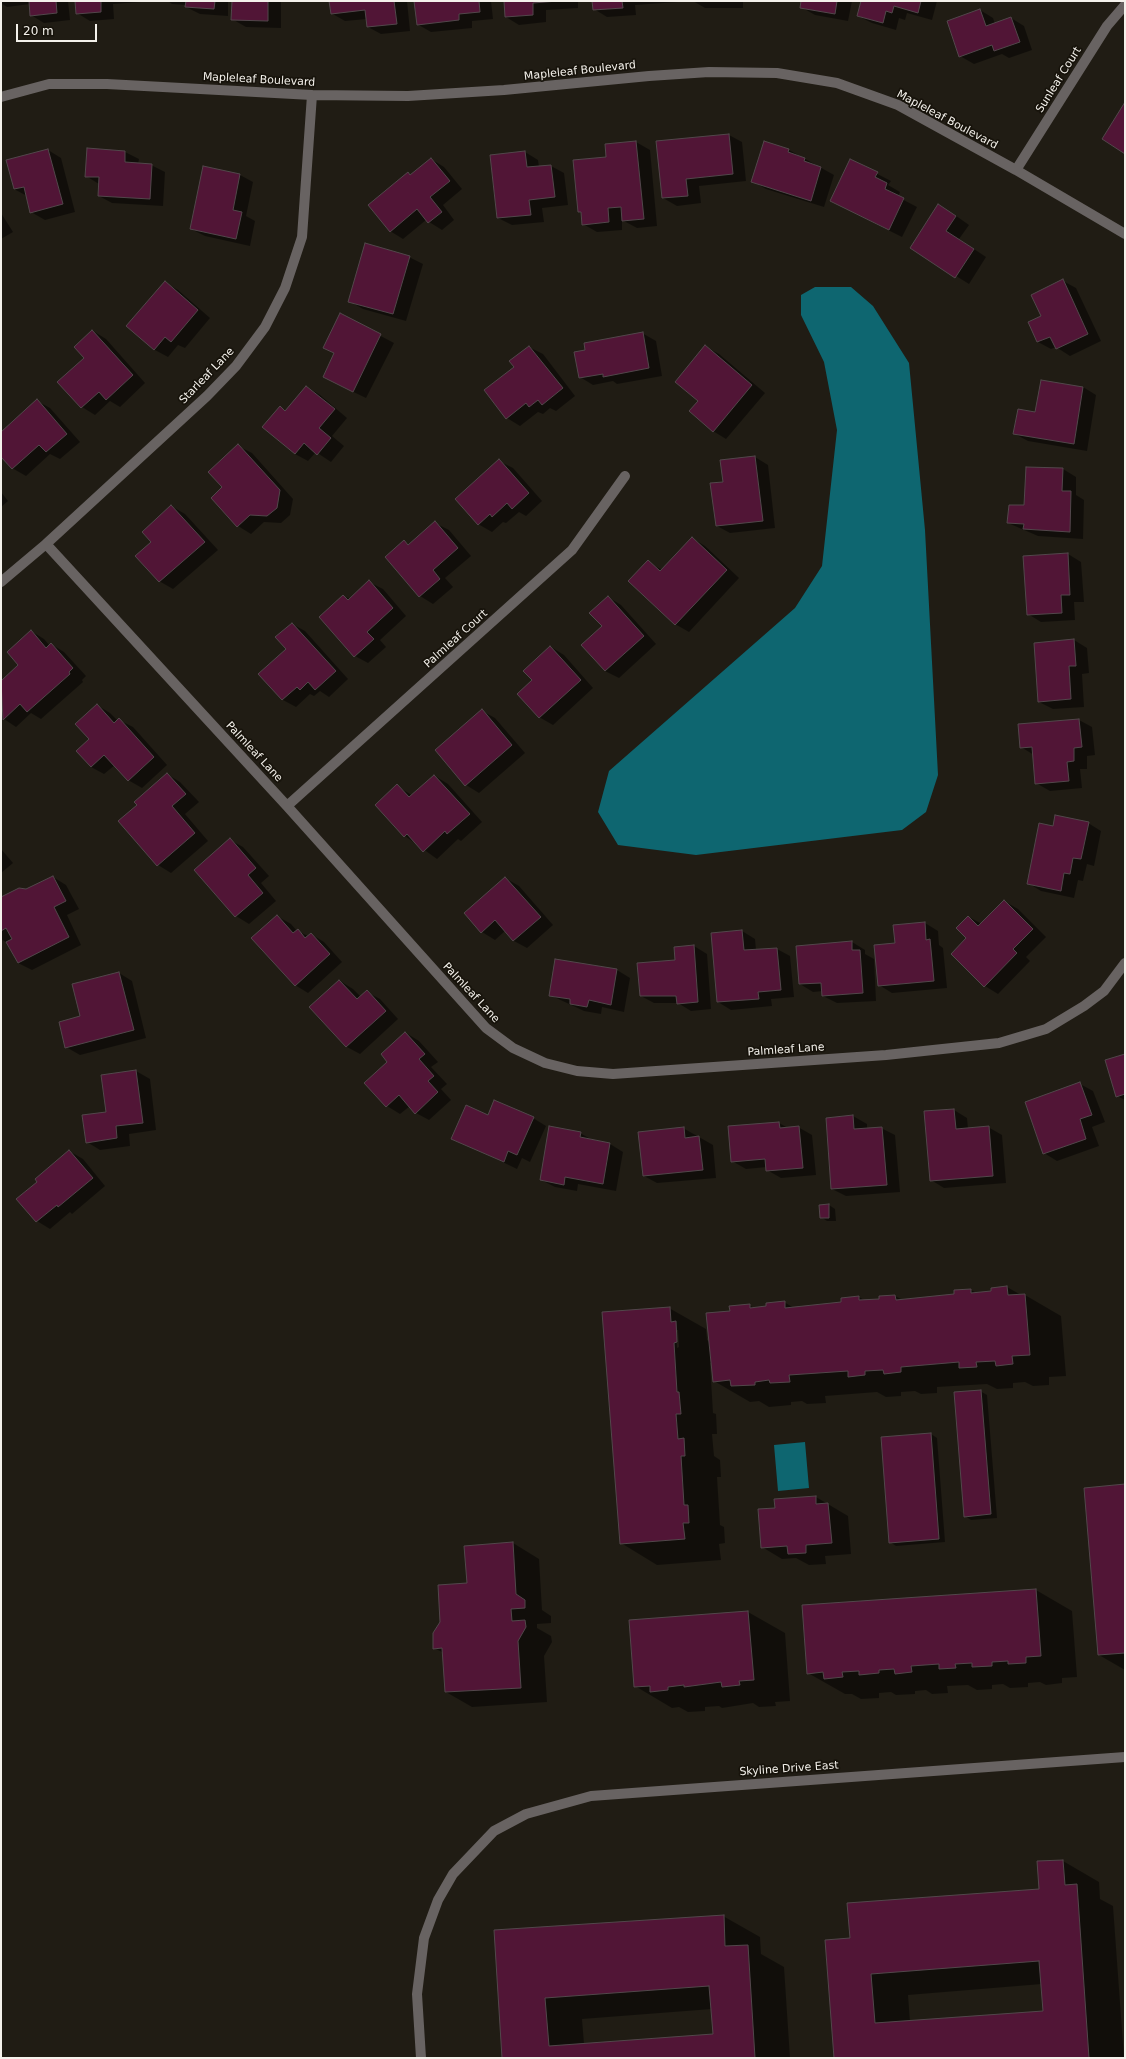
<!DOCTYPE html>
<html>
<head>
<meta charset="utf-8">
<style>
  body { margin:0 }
  #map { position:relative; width:1126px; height:2059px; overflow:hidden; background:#201c14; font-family:"DejaVu Sans",sans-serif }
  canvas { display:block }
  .frame { position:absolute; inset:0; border:2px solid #f4f1eb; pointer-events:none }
  .scale { position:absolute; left:16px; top:24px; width:81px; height:18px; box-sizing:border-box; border:2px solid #f4f1eb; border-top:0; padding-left:5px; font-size:12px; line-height:14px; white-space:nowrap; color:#f4f1eb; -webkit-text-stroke:3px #17130b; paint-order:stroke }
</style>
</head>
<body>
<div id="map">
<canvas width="1126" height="2059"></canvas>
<div class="frame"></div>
<div class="scale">20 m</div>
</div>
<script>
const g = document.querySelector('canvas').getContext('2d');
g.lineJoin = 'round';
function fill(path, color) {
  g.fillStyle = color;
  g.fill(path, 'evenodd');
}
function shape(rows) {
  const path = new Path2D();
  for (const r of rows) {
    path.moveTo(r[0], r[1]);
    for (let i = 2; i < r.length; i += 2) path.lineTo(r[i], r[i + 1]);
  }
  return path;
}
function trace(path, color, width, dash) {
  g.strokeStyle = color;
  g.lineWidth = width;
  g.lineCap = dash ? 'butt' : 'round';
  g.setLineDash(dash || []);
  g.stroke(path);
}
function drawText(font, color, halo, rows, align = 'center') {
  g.font = font + ' "DejaVu Sans",sans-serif';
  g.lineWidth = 3.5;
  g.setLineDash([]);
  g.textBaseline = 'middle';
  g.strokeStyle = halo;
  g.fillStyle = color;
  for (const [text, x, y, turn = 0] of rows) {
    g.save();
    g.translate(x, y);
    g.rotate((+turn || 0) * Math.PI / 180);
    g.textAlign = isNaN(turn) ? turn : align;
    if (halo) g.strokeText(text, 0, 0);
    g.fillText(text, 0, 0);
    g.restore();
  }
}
const water = shape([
  [815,287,851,287,873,306,909,363,925,530,938,775,926,812,902,830,696,855,618,845,598,812,609,771,795,608,822,566,837,430,824,362,801,315,801,295],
  [805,1442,809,1488,778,1491,774,1445]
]);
const shadow = shape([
  [1,1,68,1,70,20,44,23,31,15,30,4,7,7,1,3],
  [76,1,155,1,113,4,114,19,90,21,77,13],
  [168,1,228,1,228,16,200,14,186,7,186,5,172,4],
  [233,1,281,1,281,28,246,27,232,19],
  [330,1,407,1,410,31,381,34,368,27,367,19,345,21,331,13],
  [415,1,491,1,493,19,472,21,472,28,431,32,417,24],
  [505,1,578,1,578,8,546,10,546,22,519,25,506,17],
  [593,1,678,1,678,2,635,5,636,15,607,17,594,9],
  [693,1,743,1,743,8,705,8],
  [802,1,852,1,848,21,815,15,801,7],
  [862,1,937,1,932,20,907,13,905,20,899,18,896,30,872,23,858,16],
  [980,10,993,18,995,24,1011,18,1024,26,1032,50,1009,58,1002,54,974,64,960,56],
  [729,135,742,142,746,181,699,186,701,203,677,206,663,198],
  [636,142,650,150,657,226,637,228,622,220,622,230,597,232,583,224,582,214,579,212,607,158,606,145],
  [765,142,789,150,834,175,824,207,766,189,752,181],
  [88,149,125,152,139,159,138,164,151,165,165,172,163,206,112,203,99,196,99,184,86,176],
  [48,150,61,158,75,212,45,220,31,212,27,196,14,189],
  [525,152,538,160,539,167,551,166,564,173,568,205,542,208,544,222,512,225,498,218],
  [431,159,444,167,462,189,443,205,454,220,442,230,426,220,403,239,390,231,408,173,411,175],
  [850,160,891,181,888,185,900,192,898,197,917,207,902,237,844,208],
  [204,167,240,175,253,182,246,216,255,221,250,246,205,236,191,229],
  [1,213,13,232,1,239],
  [952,213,969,225,959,239,986,257,969,284,911,248],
  [409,257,423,264,406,321,363,309,349,301],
  [1063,281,1076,288,1101,341,1070,356,1056,347,1051,349,1038,342,1029,323,1043,316],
  [165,283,178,290,210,318,185,348,178,345,168,357,155,350,128,326],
  [341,315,394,343,366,398,337,384,335,354],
  [93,331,106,339,145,383,120,407,110,401,95,415,82,407,59,382,85,358],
  [642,333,656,341,662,376,617,384,613,381,593,385,580,377,586,351],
  [529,347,543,354,575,396,556,411,550,408,543,414,538,412,520,426,507,418,515,367],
  [706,347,719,354,765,393,726,439,713,431,699,401],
  [307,387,320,395,347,418,332,436,344,446,331,462,316,452,308,461,295,454,280,407,286,411],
  [1083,387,1096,395,1087,451,1028,441,1015,434,1036,413],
  [37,401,50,408,80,442,60,459,50,454,26,476,12,468,1,456,1,433],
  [238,446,252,453,293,499,290,515,281,523,264,522,251,534,238,526,212,498,224,487],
  [755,457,768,465,775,528,730,533,717,526,724,482],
  [499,461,513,468,542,501,526,516,519,512,506,523,503,522,492,532,478,524],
  [1063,469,1076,477,1076,495,1084,500,1083,539,1038,536,1008,523],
  [1,492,8,501,1,507],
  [171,506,185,514,218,550,173,589,159,581,152,542],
  [435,523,449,530,471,556,445,578,453,587,433,604,420,596,404,542,410,545],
  [692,538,705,546,739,578,689,632,675,624,648,562,662,570],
  [1068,554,1081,562,1084,602,1074,602,1075,620,1041,622,1028,614],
  [369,582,383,589,406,616,380,640,386,647,368,663,355,656,343,596,350,599],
  [608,597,621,605,656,644,619,678,605,671,603,626],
  [292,624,305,631,348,679,329,697,320,691,314,696,310,694,296,707,283,700,260,674,288,649],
  [31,631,44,639,50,646,51,644,64,652,86,676,82,680,83,682,41,719,31,713,16,727,1,717,1,682,20,665],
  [1074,640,1087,648,1089,673,1082,674,1084,707,1053,709,1039,702],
  [551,647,564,655,593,688,553,725,539,717,533,681],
  [97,705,110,713,118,721,119,720,133,727,167,765,142,788,128,780,115,765,104,774,91,767,90,739],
  [482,711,495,718,525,753,479,793,466,785],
  [1079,720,1092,727,1095,755,1087,756,1087,769,1080,769,1082,788,1050,791,1036,783,1034,755,1021,747],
  [167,774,180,782,199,802,185,814,208,841,171,873,158,865,120,821,138,805],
  [435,776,448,784,482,822,461,841,458,839,437,859,405,836,397,786,413,796],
  [1088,823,1101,831,1094,866,1087,864,1083,881,1078,880,1074,898,1041,891,1028,883,1054,827],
  [230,840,243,847,269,876,261,883,276,901,249,924,236,916,195,870],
  [1,849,13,863,1,873],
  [53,877,66,885,79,909,67,915,81,945,32,970,18,963,6,942,1,939,1,898,26,890],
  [505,878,519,886,553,925,527,948,514,941,505,931,495,940,482,932],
  [1004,901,1018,909,1046,937,1026,957,1030,961,998,994,985,986,953,954,968,938,969,917,982,924],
  [277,916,291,924,297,931,308,936,311,934,324,942,342,962,308,993,295,985],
  [925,923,938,931,939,945,943,948,947,988,892,993,879,985,896,944],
  [742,931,755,939,756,950,777,949,790,956,794,997,771,999,772,1006,731,1010,718,1002,712,934],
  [852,942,865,950,865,954,874,959,876,1001,837,1003,823,996,823,991,813,992,800,984],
  [694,946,707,954,711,1009,691,1011,678,1003,654,1003,641,996],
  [617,970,630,978,624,1012,602,1007,601,1014,584,1011,550,995],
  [119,973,132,981,146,1038,80,1055,66,1047,81,1017],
  [340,981,353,989,361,997,367,992,380,999,398,1019,360,1054,347,1047,311,1008],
  [406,1033,419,1041,438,1062,431,1067,447,1084,441,1089,451,1100,429,1120,416,1113,410,1106,400,1114,387,1106,366,1083,389,1062],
  [1125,1055,1125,1100,1117,1096],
  [136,1071,150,1079,156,1130,129,1134,130,1146,100,1150,87,1142,107,1113,102,1076],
  [1080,1084,1093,1091,1105,1122,1092,1127,1099,1146,1057,1161,1044,1153],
  [954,1110,967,1118,968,1129,988,1127,1002,1135,1006,1183,944,1188,931,1180],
  [489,1116,533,1118,546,1126,530,1162,522,1158,517,1169,453,1138],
  [853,1116,867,1124,867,1129,881,1128,895,1135,900,1192,846,1196,832,1189,827,1118],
  [779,1123,788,1128,798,1127,812,1135,816,1175,781,1178,767,1170,767,1167,746,1169,732,1161],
  [683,1128,713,1145,716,1178,657,1183,644,1176],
  [580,1133,594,1141,610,1144,623,1152,616,1191,578,1184,577,1191,555,1187,541,1180],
  [69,1151,83,1159,105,1186,72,1214,70,1212,50,1229,37,1221],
  [829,1205,835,1209,836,1221,827,1221,821,1217],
  [1007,1287,1021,1295,1025,1295,1061,1316,1066,1376,1049,1377,1049,1385,1033,1386,1025,1382,1013,1383,1013,1388,997,1389,987,1384,937,1387,937,1393,921,1394,915,1391,901,1392,901,1396,886,1397,877,1392,825,1396,826,1403,807,1404,802,1401,791,1402,791,1405,769,1407,759,1401,750,1402,714,1381,712,1363,710,1363,713,1413,716,1414,717,1434,712,1434,714,1456,720,1460,721,1477,717,1477,720,1525,724,1527,725,1543,719,1544,721,1560,657,1565,621,1543,669,1308,706,1329,707,1340,710,1342,731,1312,749,1305,756,1309,784,1302,794,1308,842,1303,859,1297,866,1301,895,1296,903,1300,955,1295,971,1290,977,1293,992,1292],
  [676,1330,678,1330,679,1347,677,1348],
  [980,1391,987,1395,997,1518,971,1520,965,1516],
  [931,1434,937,1438,945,1542,896,1546,890,1542],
  [1125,1485,1125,1670,1099,1655],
  [816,1497,848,1516,851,1554,825,1556,826,1564,809,1565,796,1558,782,1559,762,1547,776,1509],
  [513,1543,539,1559,542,1610,551,1616,551,1623,537,1624,537,1628,551,1636,552,1642,544,1656,547,1702,472,1707,446,1692,444,1653,434,1648,441,1622,468,1584],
  [1036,1590,1072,1611,1077,1677,1062,1678,1062,1683,1046,1685,1040,1682,1028,1683,1028,1687,1010,1688,1003,1684,992,1685,992,1689,977,1690,968,1685,947,1686,948,1693,932,1694,926,1690,915,1691,915,1694,896,1695,891,1692,879,1693,879,1698,861,1699,852,1694,845,1694,808,1673],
  [748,1612,785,1633,790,1701,775,1702,776,1706,759,1707,753,1703,722,1708,719,1706,705,1707,705,1711,688,1712,679,1707,672,1708,635,1686,630,1621],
  [1063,1861,1099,1882,1100,1899,1113,1906,1124,2058,835,2058,851,1939,1041,1890],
  [1042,1984,1044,2011,910,2022,908,1995],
  [723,1916,760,1937,761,1954,784,1967,790,2058,503,2058,495,1930],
  [712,2009,714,2035,584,2044,582,2019]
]);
const building = shape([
  [29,1,56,1,57,13,30,16,29,1],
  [75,1,101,1,101,12,76,14,75,1],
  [186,1,215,1,214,9,185,7,186,1],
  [232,1,268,1,268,21,231,20,232,1],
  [329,1,394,1,397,24,367,27,365,10,331,14,329,1],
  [414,1,479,1,480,12,459,14,459,20,417,25,414,1],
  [504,1,558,1,533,3,533,15,505,17,504,1],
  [592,1,622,1,623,8,593,10,592,1],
  [801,1,837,1,835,14,800,8,801,1],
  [861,1,921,1,918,13,894,6,892,13,886,11,883,23,857,16,861,1],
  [980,9,986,26,1011,17,1020,42,994,51,992,45,959,57,947,21,980,9],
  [1125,102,1125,154,1102,139,1125,102],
  [729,134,733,174,686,179,688,196,662,198,656,141,729,134],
  [636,141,644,219,622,221,621,207,608,208,609,222,582,225,581,212,578,212,573,160,606,157,605,144,636,141],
  [764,141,789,149,788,152,805,158,804,161,821,167,811,201,751,182,764,141],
  [87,148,125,151,125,162,152,164,150,199,98,196,99,177,85,177,87,148],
  [48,149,63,204,30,213,24,187,14,189,6,160,48,149],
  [525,151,527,167,551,165,555,197,529,200,531,215,497,218,490,155,525,151],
  [431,158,450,181,430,197,442,212,428,223,417,209,390,232,368,205,408,172,410,175,431,158],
  [850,159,878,172,875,177,887,183,885,189,904,198,889,230,830,201,850,159],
  [203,166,240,174,233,210,242,212,236,239,190,229,203,166],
  [938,204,956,216,946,231,974,249,955,278,910,248,938,204],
  [365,243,410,256,393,314,348,302,365,243],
  [1063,279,1088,334,1056,349,1050,337,1037,342,1028,322,1041,316,1031,295,1063,279],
  [165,281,198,310,171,342,165,337,154,350,126,326,165,281],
  [340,313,381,334,353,392,323,377,334,353,323,348,340,313],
  [92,330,133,375,106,400,99,392,81,408,57,382,84,358,74,347,92,330],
  [643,332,649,368,603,377,603,374,579,378,574,352,585,350,584,343,643,332],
  [705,345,752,385,713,432,689,411,698,401,675,382,705,345],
  [529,346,563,388,542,405,538,400,529,407,526,403,506,419,484,390,514,367,509,361,529,346],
  [1041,380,1083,387,1074,444,1013,434,1018,409,1035,412,1041,380],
  [306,386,335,409,319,428,331,438,317,455,304,443,295,454,262,427,280,406,285,411,306,386],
  [37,399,67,434,46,452,39,445,12,469,1,457,1,432,37,399],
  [238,444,280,490,277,508,267,516,250,515,237,527,211,498,222,487,208,472,238,444],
  [755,456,763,521,716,526,710,483,723,482,720,460,755,456],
  [499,459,529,493,512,509,507,503,492,517,490,514,478,525,455,499,499,459],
  [1026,467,1063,468,1062,491,1071,491,1070,532,1023,529,1024,524,1007,523,1009,505,1024,505,1026,467],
  [171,505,205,542,159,582,135,556,151,542,142,532,171,505],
  [435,521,458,548,433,570,440,579,419,597,385,557,404,540,408,545,435,521],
  [692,537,727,570,675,625,628,581,648,560,660,571,692,537],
  [1068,553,1070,595,1061,595,1062,613,1027,615,1023,556,1068,553],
  [369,580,393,608,367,632,374,639,354,657,319,617,343,595,348,600,369,580],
  [608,596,644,636,605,671,581,645,602,626,589,613,608,596],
  [292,623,336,671,315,690,308,682,300,690,297,687,282,700,258,674,286,649,275,637,292,623],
  [31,630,46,648,51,643,73,668,69,672,70,674,27,712,20,704,3,720,1,681,18,665,7,652,31,630],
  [1074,639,1076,666,1069,666,1071,699,1038,702,1034,643,1074,639],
  [550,646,581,680,539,718,517,694,532,680,523,671,550,646],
  [97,704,114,723,119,718,154,757,128,781,104,755,91,767,76,751,89,739,75,724,97,704],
  [482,709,512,745,465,786,435,750,482,709],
  [1079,719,1082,747,1074,748,1074,761,1067,762,1069,781,1035,784,1032,747,1020,748,1018,724,1079,719],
  [167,773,186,794,172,806,195,833,157,866,118,821,137,805,134,802,167,773],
  [434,775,470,814,447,834,445,831,423,852,407,834,404,837,375,805,397,784,409,797,434,775],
  [1055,815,1089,822,1081,859,1073,858,1070,874,1064,873,1061,891,1027,884,1039,823,1053,826,1055,815],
  [230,838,256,868,248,875,263,893,235,917,194,870,230,838],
  [53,876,66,901,54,907,69,937,18,963,6,942,12,939,6,928,1,931,1,897,19,888,26,889,53,876],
  [505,877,541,917,513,941,495,920,481,933,464,913,505,877],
  [1004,900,1033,929,1013,949,1017,953,984,987,951,954,966,938,956,928,968,916,978,926,1004,900],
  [277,915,293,933,298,929,305,938,311,933,330,954,295,986,251,938,277,915],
  [925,922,926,940,930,939,934,981,878,986,874,945,895,943,893,925,925,922],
  [742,930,744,950,777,948,781,990,758,992,759,999,717,1002,711,933,742,930],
  [852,941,852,950,860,950,863,993,822,996,821,983,799,984,796,946,852,941],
  [694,945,698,1002,677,1004,676,996,640,996,637,963,675,960,674,947,694,945],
  [555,959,617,969,611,1005,589,1000,587,1007,570,1004,570,999,549,996,555,959],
  [119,972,134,1030,65,1048,59,1022,80,1016,72,984,119,972],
  [339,980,357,999,367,990,386,1011,346,1047,309,1007,339,980],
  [405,1032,425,1054,419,1059,434,1076,428,1081,438,1092,415,1114,399,1095,386,1107,364,1083,387,1062,381,1054,405,1032],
  [1125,1054,1125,1094,1116,1097,1105,1060,1125,1054],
  [136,1070,143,1123,116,1126,117,1138,86,1143,82,1115,106,1112,101,1075,136,1070],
  [1080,1082,1092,1115,1080,1119,1086,1139,1043,1154,1025,1102,1080,1082],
  [494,1100,534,1117,517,1155,508,1151,504,1162,451,1139,466,1105,488,1115,494,1100],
  [954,1109,956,1129,989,1126,993,1176,930,1181,924,1111,954,1109],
  [853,1115,854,1129,882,1127,887,1185,831,1189,826,1118,853,1115],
  [779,1122,780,1128,799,1126,803,1168,766,1171,765,1159,731,1162,728,1126,779,1122],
  [549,1126,581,1132,580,1137,610,1143,603,1184,565,1177,564,1185,540,1180,549,1126],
  [684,1127,685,1138,699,1136,703,1170,643,1176,638,1132,684,1127],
  [69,1150,93,1178,58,1207,57,1205,36,1222,16,1199,37,1182,35,1179,69,1150],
  [829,1204,829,1218,820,1218,819,1205,829,1204],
  [1007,1286,1008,1295,1025,1294,1030,1355,1012,1356,1013,1364,996,1366,995,1361,976,1362,977,1367,959,1368,959,1362,901,1367,901,1372,884,1374,883,1370,865,1371,865,1375,848,1377,848,1371,789,1375,790,1382,770,1383,769,1380,755,1382,755,1385,731,1386,730,1380,713,1382,706,1313,730,1311,729,1306,750,1304,750,1308,766,1306,766,1303,785,1301,785,1308,841,1302,841,1298,859,1296,859,1300,879,1299,879,1296,895,1295,896,1300,954,1294,954,1290,971,1289,971,1293,991,1291,991,1288,1007,1286],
  [670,1307,671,1322,676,1321,677,1342,674,1343,677,1392,679,1392,681,1414,676,1414,678,1439,684,1438,685,1456,681,1456,684,1505,688,1505,689,1523,683,1523,685,1539,620,1544,602,1312,670,1307],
  [981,1390,991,1514,964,1517,954,1392,981,1390],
  [931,1433,939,1539,889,1543,881,1437,931,1433],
  [1125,1484,1125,1653,1098,1655,1084,1488,1125,1484],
  [816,1496,816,1504,828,1503,832,1543,806,1545,806,1553,788,1554,787,1546,761,1548,758,1509,775,1508,774,1499,816,1496],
  [513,1542,516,1594,525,1600,525,1608,511,1609,512,1621,525,1620,526,1627,518,1641,521,1688,445,1692,442,1648,433,1649,433,1633,440,1622,438,1585,467,1583,464,1546,513,1542],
  [1036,1589,1041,1656,1026,1657,1026,1663,1008,1664,1008,1661,992,1662,992,1666,972,1667,972,1663,955,1664,956,1668,939,1669,939,1664,911,1666,912,1672,895,1674,894,1669,879,1670,879,1673,859,1675,859,1671,842,1672,843,1677,824,1679,823,1672,807,1674,802,1605,1036,1589],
  [748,1611,754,1680,739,1681,740,1685,722,1687,721,1682,684,1687,684,1685,668,1687,668,1690,650,1692,650,1686,634,1687,629,1620,748,1611],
  [1063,1860,1065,1885,1077,1884,1089,2058,834,2058,825,1940,850,1938,847,1903,1039,1889,1037,1861,1063,1860],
  [1039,1961,1043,2011,875,2023,871,1974,1039,1961],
  [724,1915,725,1946,748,1945,755,2058,502,2058,494,1930,724,1915],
  [709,1986,713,2034,549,2046,545,1998,709,1986]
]);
const minor = shape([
  [1,97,49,84,107,84,312,95,408,96,504,90,649,76,709,72,777,73,837,83,898,105,1016,170,1125,234],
  [1016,170,1107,26,1125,5],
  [46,544,287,806,486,1028,513,1048,545,1063,577,1071,613,1074,886,1055,999,1043,1046,1029,1084,1006,1104,991,1125,963],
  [1,582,46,544,207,396,236,366,265,327,285,288,302,237,312,95],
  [287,806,572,550,625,476],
  [421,2058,417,1994,424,1938,438,1900,453,1874,494,1831,526,1814,591,1796,1125,1757]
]);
const streetNames = [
  ["Mapleleaf Boulevard",580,71,-6],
  ["Mapleleaf Boulevard",259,80,3],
  ["Sunleaf Court",1059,80,-58],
  ["Mapleleaf Boulevard",947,120,28],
  ["Starleaf Lane",207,376,-46],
  ["Palmleaf Court",456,639,-42],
  ["Palmleaf Lane",254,752,47],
  ["Palmleaf Lane",471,993,47],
  ["Palmleaf Lane",786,1050,-4],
  ["Skyline Drive East",789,1769,-4]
];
fill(water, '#0e6670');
fill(shadow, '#0007');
fill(building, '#511536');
trace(building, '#52474b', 1);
trace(minor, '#686362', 10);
drawText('11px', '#f4f1eb', '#17130b', streetNames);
</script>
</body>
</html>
